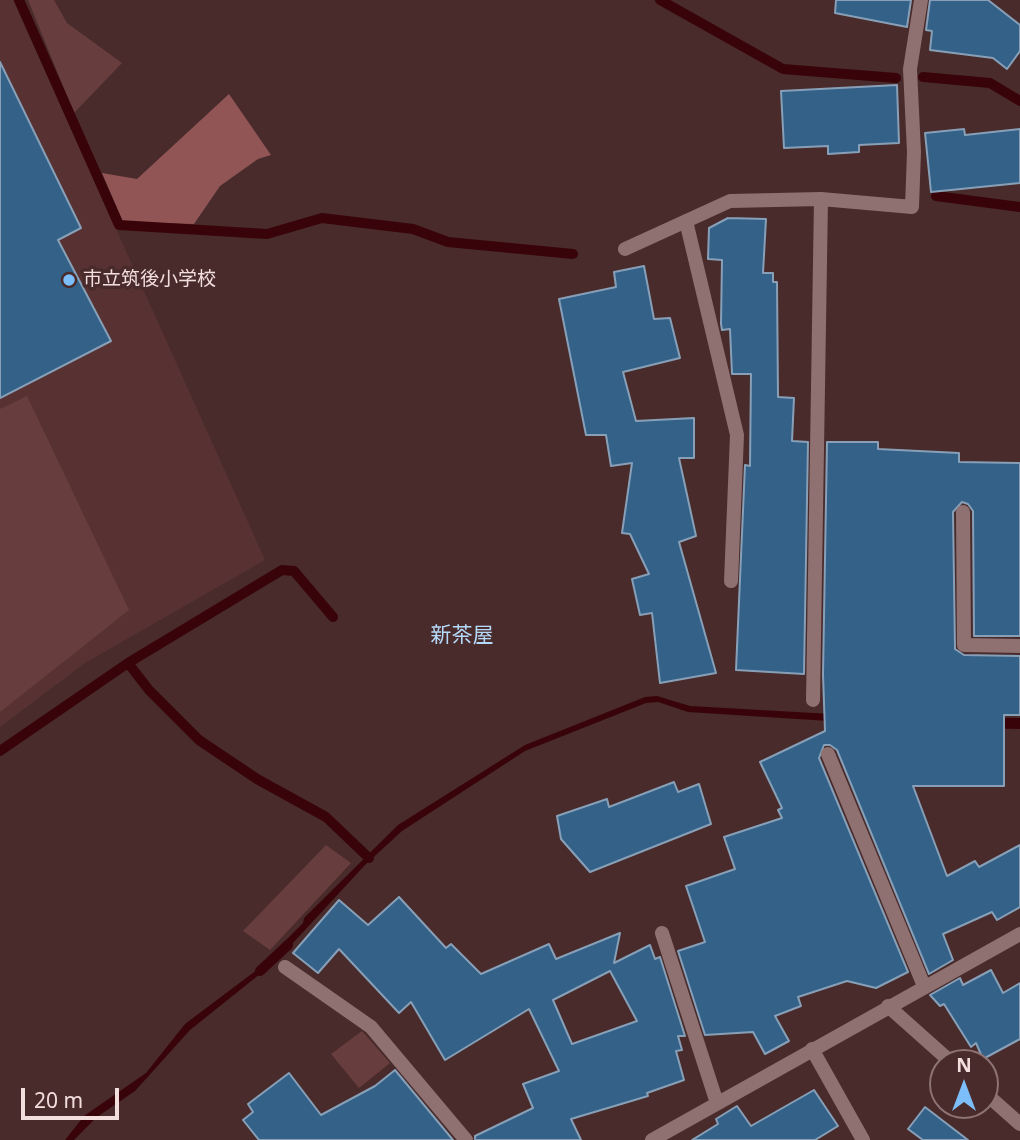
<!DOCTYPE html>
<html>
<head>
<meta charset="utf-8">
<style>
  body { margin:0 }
  #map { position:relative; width:1020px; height:1140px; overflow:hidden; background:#492b2b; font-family:"Noto Sans",sans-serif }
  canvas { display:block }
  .north { position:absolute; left:929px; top:1049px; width:70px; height:70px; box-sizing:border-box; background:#492b2b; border:2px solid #8d7373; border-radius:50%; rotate:0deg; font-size:19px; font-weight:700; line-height:28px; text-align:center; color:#f3dede }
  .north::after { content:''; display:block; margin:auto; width:24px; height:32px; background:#7cbef9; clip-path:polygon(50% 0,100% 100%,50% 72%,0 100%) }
  .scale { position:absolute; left:21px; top:1088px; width:98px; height:32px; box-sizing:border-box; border:4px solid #f3dede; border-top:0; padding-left:9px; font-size:21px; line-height:24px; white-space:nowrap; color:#f3dede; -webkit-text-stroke:5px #492b2b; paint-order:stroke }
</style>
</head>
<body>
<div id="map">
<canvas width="1020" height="1140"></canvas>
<div class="north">N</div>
<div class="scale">20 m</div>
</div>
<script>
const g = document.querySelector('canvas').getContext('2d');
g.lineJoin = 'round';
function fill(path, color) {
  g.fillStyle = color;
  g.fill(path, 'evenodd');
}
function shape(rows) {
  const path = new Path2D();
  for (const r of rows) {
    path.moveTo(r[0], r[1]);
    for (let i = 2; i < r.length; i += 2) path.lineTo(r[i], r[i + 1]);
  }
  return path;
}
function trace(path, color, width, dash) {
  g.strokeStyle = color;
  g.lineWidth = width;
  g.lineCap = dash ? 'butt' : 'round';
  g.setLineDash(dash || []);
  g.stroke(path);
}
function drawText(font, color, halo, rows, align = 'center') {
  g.font = font + ' "Noto Sans","Noto Sans JP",sans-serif';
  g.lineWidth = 7;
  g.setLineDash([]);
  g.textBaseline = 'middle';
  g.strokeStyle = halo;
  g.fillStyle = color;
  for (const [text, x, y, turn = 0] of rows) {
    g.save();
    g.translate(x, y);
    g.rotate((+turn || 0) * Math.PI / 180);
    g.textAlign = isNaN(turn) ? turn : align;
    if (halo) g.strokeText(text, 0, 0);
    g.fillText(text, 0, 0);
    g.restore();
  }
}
const built = shape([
  [0,0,13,0,265,560,85,663,0,727]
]);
const green = shape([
  [28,0,54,0,67,23,122,63,74,113],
  [27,396,129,610,0,712,0,409],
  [326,845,351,863,270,950,243,931],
  [362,1031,390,1063,359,1088,331,1054]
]);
const forest = shape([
  [229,94,271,155,258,159,220,186,194,224,123,222,102,173,137,179]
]);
const water = shape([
  [657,696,690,706,885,717,1020,718,1020,729,922,727,688,712,658,702,646,703,525,751,402,831,365,865,281,956,278,953,277,949,303,923,304,918,398,825,525,745,645,697],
  [266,963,270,966,190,1030,135,1091,97,1117,74,1140,65,1140,84,1116,146,1073,185,1024]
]);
const stream = shape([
  [19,0,119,225,267,234,322,218,413,229,448,242,573,254],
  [660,0,783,69,896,78],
  [923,77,990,83,1020,101],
  [936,196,1020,207],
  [128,663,149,690,199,740,257,779,326,817,369,858],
  [0,751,128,663,282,570,294,571,333,617],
  [260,971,288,945]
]);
const building = shape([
  [836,0,911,0,907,27,835,13,836,0],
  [930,0,988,0,1020,25,1020,51,1007,69,993,58,930,50,932,31,926,30,930,0],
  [0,62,81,228,58,240,111,341,0,398,0,62],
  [897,85,899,143,859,145,859,152,828,154,828,146,784,148,781,91,897,85],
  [964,129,965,135,1020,129,1020,183,931,192,925,133,964,129],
  [728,218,766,219,763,273,773,273,773,282,777,282,778,397,794,398,792,441,808,442,804,674,736,670,745,465,750,466,751,374,732,374,730,329,722,330,721,324,722,260,708,259,709,228,728,218],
  [644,266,654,319,670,318,680,358,623,372,636,421,694,418,694,458,679,458,696,536,679,542,716,673,660,683,652,613,640,615,632,579,649,574,630,534,622,533,632,463,611,466,606,435,586,435,559,299,616,287,614,272,644,266],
  [827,442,878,442,878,449,959,453,959,462,1020,463,1020,636,974,636,973,511,968,504,962,502,953,512,955,649,964,655,1020,656,1020,715,1004,715,1004,786,913,786,947,876,975,861,979,867,1020,845,1020,907,997,920,992,912,943,934,953,960,929,974,837,750,830,745,824,745,819,758,908,972,876,988,847,981,798,997,801,1006,775,1016,789,1041,765,1054,753,1032,705,1035,678,951,705,942,686,886,735,869,724,837,782,818,778,810,782,808,760,762,825,731,823,675,827,442],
  [674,782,678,792,699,784,711,824,590,872,561,839,557,816,607,799,609,807,674,782],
  [399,897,446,948,451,944,481,974,549,944,556,959,620,933,614,963,650,945,655,959,660,957,685,1036,678,1036,682,1050,676,1051,684,1080,647,1093,648,1096,571,1119,581,1140,475,1140,475,1136,533,1108,523,1084,559,1071,529,1009,445,1060,411,1002,399,1013,339,949,318,973,293,953,339,900,368,925,399,897],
  [610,971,637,1021,572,1044,553,1000,610,971],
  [991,970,1003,993,1020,983,1020,1039,983,1059,976,1043,971,1047,944,1004,940,1006,930,995,960,978,963,985,991,970],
  [395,1070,453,1140,259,1140,243,1120,253,1112,248,1104,289,1073,321,1115,375,1086,395,1070],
  [814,1090,838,1126,815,1140,692,1140,718,1124,716,1119,737,1106,751,1126,814,1090],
  [925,1107,968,1140,923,1140,908,1129,925,1107]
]);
const street = shape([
  [686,221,737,435,731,581],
  [625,249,730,201,821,199,912,207,914,152,910,69,921,0],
  [963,512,964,645,1020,646],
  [813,700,821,199],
  [828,754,924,986],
  [662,933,717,1103],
  [285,967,371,1027,466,1140],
  [888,1006,952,1063],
  [812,1049,863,1140],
  [985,1093,1020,1124],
  [652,1140,1020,934]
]);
const markers = [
  [69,280,7,"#7cbef9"]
];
const poiNames = [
  ["市立筑後小学校",83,280]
];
const neighbourhoodNames = [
  ["新茶屋",462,636]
];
fill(built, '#583232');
fill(green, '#683d3d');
fill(forest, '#925555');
fill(water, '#38040a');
trace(stream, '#38040a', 10);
fill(building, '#346188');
trace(building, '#87a0b8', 2);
trace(street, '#8e7170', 14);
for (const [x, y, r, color] of markers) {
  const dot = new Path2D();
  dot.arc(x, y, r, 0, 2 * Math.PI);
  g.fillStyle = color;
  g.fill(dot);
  trace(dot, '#492b2b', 2.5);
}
drawText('19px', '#f3dede', '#492b2b', poiNames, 'left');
drawText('21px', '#b5d9fa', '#492b2b', neighbourhoodNames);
</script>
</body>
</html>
